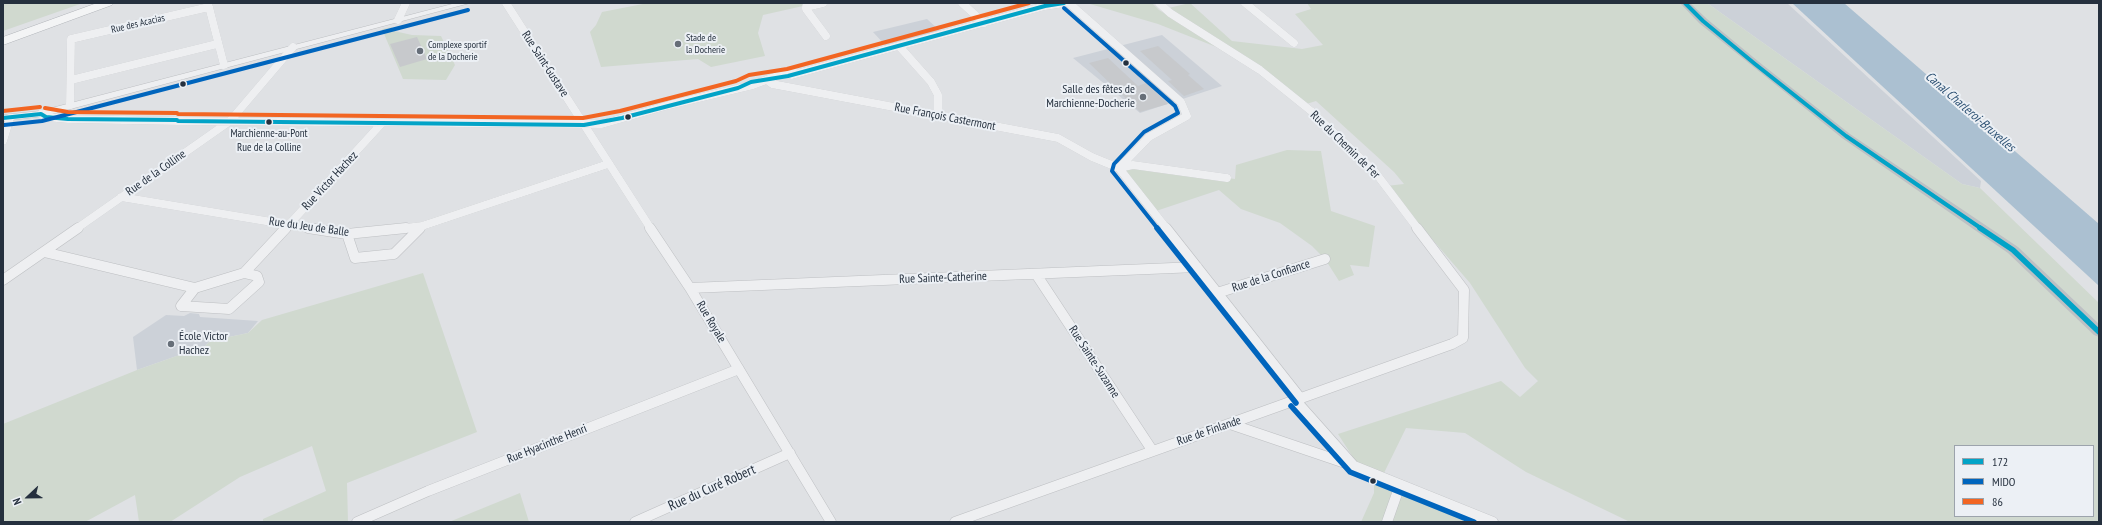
<!DOCTYPE html>
<html>
<head>
<meta charset="utf-8">
<style>
  body { margin:0 }
  #map { position:relative; width:2102px; height:525px; overflow:hidden; background:#dfe1e4; font-family:"PT Sans Narrow",sans-serif }
  canvas { display:block }
  .frame { position:absolute; inset:0; border:4px solid #25303e; pointer-events:none }
  .legend { position:absolute; left:1954px; top:445px; width:140px; height:72px; box-sizing:border-box; background:#ecf0f5; border:1px solid #9ca3ac; margin:0; padding:5px 7px; list-style:none; font-size:12px; color:#25303e }
  .legend li { display:flex; align-items:center; gap:8px; height:20px }
  .legend b { width:20px; border:1px solid #9ca3ac }
  .north { position:absolute; left:8px; top:477px; width:40px; height:40px; -webkit-text-stroke:3px #ecf0f5; paint-order:stroke; rotate:248deg; font-size:11px; font-weight:700; line-height:16px; text-align:center; color:#25303e }
  .north::after { content:''; display:block; margin:auto; width:14px; height:18px; background:#25303e; clip-path:polygon(50% 0,100% 100%,50% 72%,0 100%) }
</style>
</head>
<body>
<div id="map">
<canvas width="2102" height="525"></canvas>
<div class="frame"></div>
<ul class="legend">
<li><b style="height:5px;background:#02a3c7"></b>172</li>
<li><b style="height:5px;background:#0065bd"></b>MIDO</li>
<li><b style="height:5px;background:#f26522"></b>86</li>
</ul>
<div class="north">N</div>
</div>
<script>
const g = document.querySelector('canvas').getContext('2d');
g.lineJoin = 'round';
function fill(path, color) {
  g.fillStyle = color;
  g.fill(path, 'evenodd');
}
function shape(rows) {
  const path = new Path2D();
  for (const r of rows) {
    path.moveTo(r[0], r[1]);
    for (let i = 2; i < r.length; i += 2) path.lineTo(r[i], r[i + 1]);
  }
  return path;
}
function trace(path, color, width, dash) {
  g.strokeStyle = color;
  g.lineWidth = width;
  g.lineCap = dash ? 'butt' : 'round';
  g.setLineDash(dash || []);
  g.stroke(path);
}
function drawText(font, color, halo, rows, align = 'center') {
  g.font = font + ' "PT Sans Narrow",sans-serif';
  g.lineWidth = 4;
  g.setLineDash([]);
  g.textBaseline = 'middle';
  g.strokeStyle = halo;
  g.fillStyle = color;
  for (const [text, x, y, turn = 0] of rows) {
    g.save();
    g.translate(x, y);
    g.rotate((+turn || 0) * Math.PI / 180);
    g.textAlign = isNaN(turn) ? turn : align;
    if (halo) g.strokeText(text, 0, 0);
    g.fillText(text, 0, 0);
    g.restore();
  }
}
const built = shape([
  [1707,3,1787,3,1981,181,1980,188,1962,184],
  [927,19,940,31,885,45,873,32],
  [1162,35,1222,86,1140,113,1073,58],
  [190,313,199,314,200,317,258,321,248,333,210,341,205,346,137,370,133,337,166,315,184,316]
]);
const green = shape([
  [3,3,83,3,3,31],
  [648,3,802,3,803,6,763,15,758,33,765,56,711,67,698,59,601,67,590,32,596,25,602,12],
  [1093,3,1152,3,1159,10,1224,50,1158,24,1090,4],
  [1190,3,1232,41,1302,49,1323,45,1295,14,1311,9,1307,3,1707,3,1962,184,1980,188,2099,303,2099,522,1630,522,1526,472,1465,433,1406,428,1383,475,1356,462,1338,434,1501,381,1520,397,1538,381,1525,368,1470,283,1386,186,1404,184,1394,172,1316,101,1303,105,1278,82,1164,9],
  [1955,446,2093,446,2093,516,1955,516],
  [392,27,394,31,412,35,441,36,455,65,446,80,403,79,382,29],
  [1287,150,1321,151,1331,211,1375,226,1369,267,1350,265,1354,275,1339,281,1325,259,1312,246,1280,223,1241,209,1219,190,1153,212,1119,168,1133,165,1235,179,1236,165],
  [423,273,477,432,347,483,348,522,263,522,263,519,326,491,312,446,240,477,170,522,139,522,135,495,85,522,3,522,3,424,137,370,205,346,210,341,248,333,262,320],
  [1374,484,1481,522,1361,522,1374,493],
  [520,493,529,522,449,522]
]);
const water = shape([
  [1792,3,1844,3,2099,224,2099,286]
]);
const building = shape([
  [417,37,427,59,400,67,390,44],
  [1158,46,1190,74,1188,75,1204,89,1184,96,1168,81,1172,80,1140,51],
  [1108,58,1138,86,1146,83,1168,104,1140,112,1089,63]
]);
const minorFar1 = shape([
  [506,3,651,229],
  [823,3,806,7,806,9,826,36],
  [962,3,984,23],
  [1069,3,1181,102,1187,116,1149,137,1119,168,1167,229],
  [1159,3,1170,13,1260,70,1311,111,1375,172,1418,229],
  [1245,3,1294,43],
  [398,20,406,3],
  [899,46,931,82,938,95,938,115],
  [792,75,1045,6,1064,3],
  [71,80,217,44],
  [767,80,772,84,1058,138,1092,157,1119,168,1133,165,1227,178],
  [70,105,71,39,209,7,224,65],
  [41,114,46,117,68,119,178,121,602,124,669,105,753,85,782,74,796,73],
  [3,141,10,118],
  [121,197,314,229],
  [76,229,230,121,293,47],
  [285,229,382,123],
  [397,229,422,226,608,164],
  [419,229,422,226]
]);
const minor = shape([
  [308,228,347,234,406,228],
  [650,228,690,288,831,522],
  [1166,228,1301,399],
  [347,234,355,258,394,254,420,228],
  [44,252,195,288,244,273,286,228],
  [1036,274,1152,450],
  [3,280,78,228],
  [195,288,181,306,229,309,259,282,257,276,244,273],
  [690,288,1197,267],
  [1217,293,1325,259],
  [1296,401,1353,465],
  [1230,424,1354,466,1493,522],
  [357,522,428,491,739,369],
  [635,522,790,453],
  [955,522,1452,344,1463,338,1464,290,1417,228],
  [1387,522,1400,485]
]);
const tertiary = shape([
  [456,3,470,3,44,116,3,121,3,115,40,111,456,3]
]);
const secondary = shape([
  [1680,3,1690,3,1707,19,1759,62,1850,134,2018,247,2099,324,2099,337,2094,335,2008,253,1842,138,1699,23,1680,3]
]);
const trunk = shape([
  [97,3,114,3,112,5,3,45,3,37,97,3]
]);
const bus1Far1 = shape([
  [1685,3,1703,21,1755,64,1846,136,1982,229],
  [41,114,46,117,68,119,177,120],
  [3,118,41,114],
  [178,121,584,125,622,118,738,88,751,82,788,76,1045,6,1064,3]
]);
const bus1 = shape([
  [1980,228,2013,250,2099,332]
]);
const bus2Far1 = shape([
  [1064,8,1175,106,1178,113,1144,132,1114,164,1112,171,1158,229],
  [4,125,42,121,468,10]
]);
const bus2 = shape([
  [1157,228,1296,403],
  [1291,406,1350,472,1474,522]
]);
const bus3 = shape([
  [45,108,68,112,177,113],
  [3,111,40,107],
  [178,114,583,118,620,111,736,81,749,75,787,69,1029,3]
]);
const markers = [
  [678,44,4,"#666e78"],
  [420,51,4,"#666e78"],
  [1126,63,3.5,"#25303e"],
  [183,84,3.5,"#25303e"],
  [1143,97,4,"#666e78"],
  [628,117,3.5,"#25303e"],
  [269,122,3.5,"#25303e"],
  [171,344,4,"#666e78"],
  [1373,481,3.5,"#25303e"]
];
const farStreetnames = [
  ["Rue des Acacias",138,24,-13]
];
const farPoinames = [
  ["Stade de",686,38],
  ["la Docherie",686,50],
  ["Complexe sportif",428,45],
  ["de la Docherie",428,57]
];
const busNames = [
  ["Marchienne-au-Pont",269,134],
  ["Rue de la Colline",269,148]
];
const streetNames = [
  ["Rue Saint-Gustave",545,64,57],
  ["Rue François Castermont",945,117,11],
  ["Rue du Chemin de Fer",1345,145,44],
  ["Rue de la Colline",156,173,-35],
  ["Rue Victor Hachez",330,181,-47],
  ["Rue du Jeu de Balle",309,227,8],
  ["Rue de la Confiance",1271,276,-18],
  ["Rue Sainte-Catherine",943,278,-2],
  ["Rue Royale",711,322,59],
  ["Rue Sainte-Suzanne",1094,362,57],
  ["Rue de Finlande",1209,431,-19],
  ["Rue Hyacinthe Henri",547,444,-22]
];
const poiNames = [
  ["Salle des fêtes de",1135,90],
  ["Marchienne-Docherie",1135,104],
  ["École Victor",179,337,"left"],
  ["Hachez",179,351,"left"]
];
const waterNames = [
  ["Canal Charleroi-Bruxelles",1970,112,41]
];
const nearStreetnames = [
  ["Rue du Curé Robert",712,488,-24]
];
fill(built, '#ccd1d8');
fill(green, '#d0d9cf');
fill(water, '#abc0d1');
fill(building, '#c7c9cc');
trace(minorFar1, '#bdbfc2', 8);
trace(minor, '#bdbfc2', 11);
trace(tertiary, '#bdbfc2', 1);
trace(trunk, '#b1b4b9', 1);
trace(minorFar1, '#eeeff1', 8);
trace(minor, '#eeeff1', 10);
fill(tertiary, '#eeeff1');
fill(secondary, '#bdc0c4');
fill(trunk, '#f3f4f5');
trace(bus1Far1, '#02a3c7', 4);
trace(bus1, '#02a3c7', 5.5);
trace(bus2Far1, '#0065bd', 4);
trace(bus2, '#0065bd', 5.5);
trace(bus3, '#f26522', 4);
for (const [x, y, r, color] of markers) {
  const dot = new Path2D();
  dot.arc(x, y, r, 0, 2 * Math.PI);
  g.fillStyle = color;
  g.fill(dot);
  trace(dot, '#ecf0f5', 1.5);
}
drawText('10px', '#25303e', '#ecf0f5', farStreetnames);
drawText('10px', '#25303e', '#ecf0f5', farPoinames, 'left');
drawText('11px', '#25303e', '#ecf0f5', busNames);
drawText('12px', '#25303e', '#ecf0f5', streetNames);
drawText('12px', '#25303e', '#ecf0f5', poiNames, 'right');
drawText('italic 13px', '#2e5274', '#ecf0f5', waterNames);
drawText('14px', '#25303e', '#ecf0f5', nearStreetnames);
</script>
</body>
</html>
